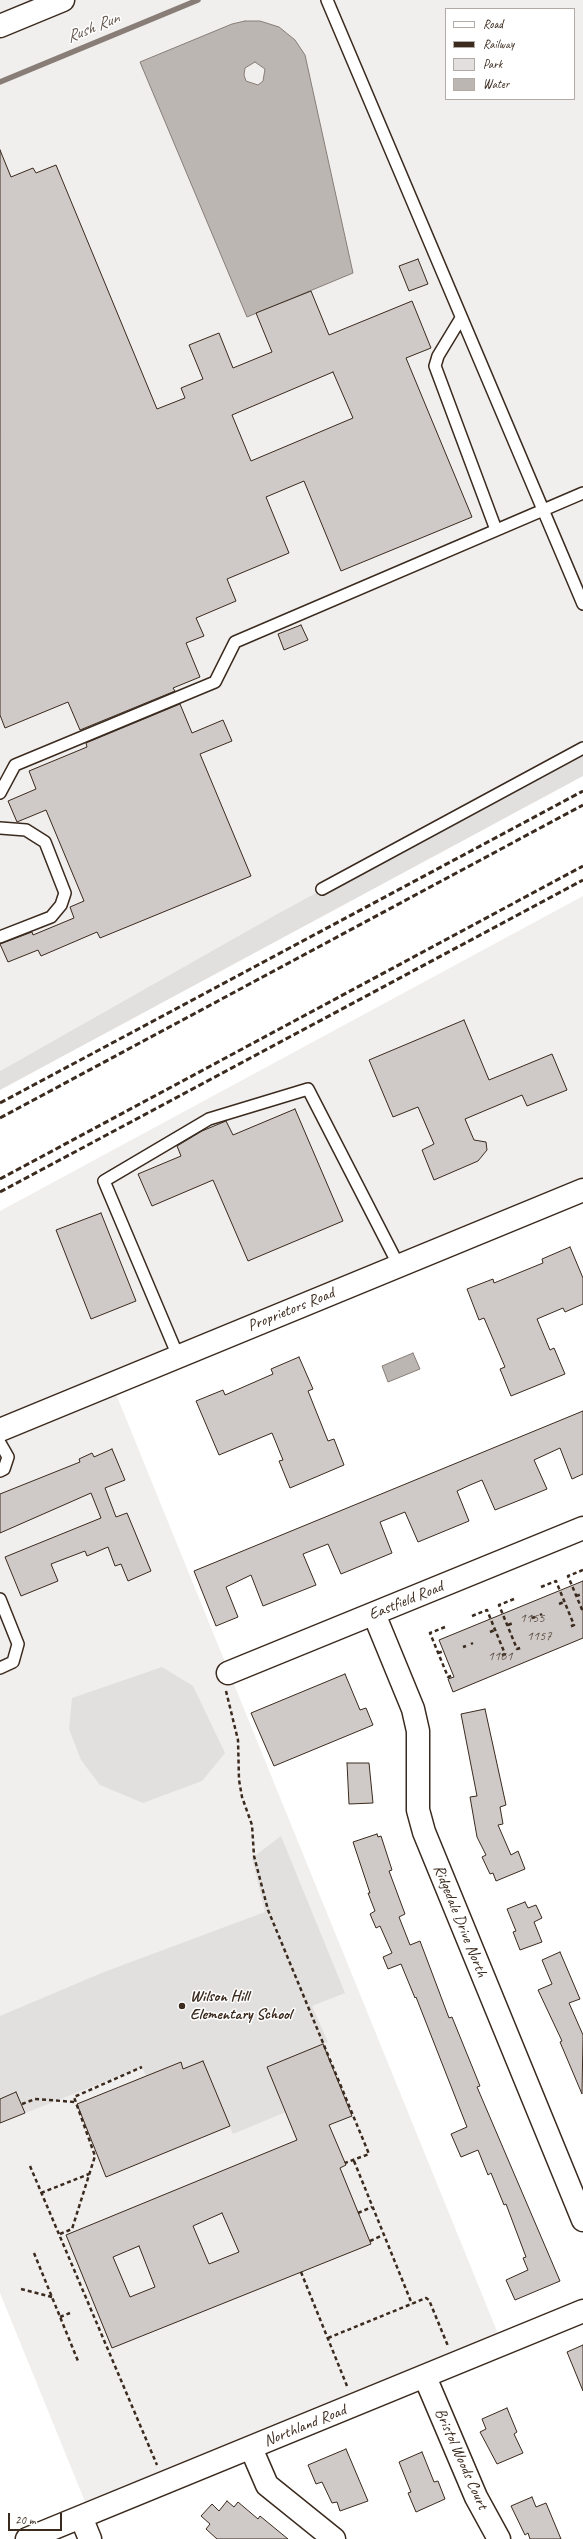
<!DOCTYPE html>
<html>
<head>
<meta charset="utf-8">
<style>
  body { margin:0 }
  #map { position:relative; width:583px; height:2539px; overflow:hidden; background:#fff; font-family:Caveat,sans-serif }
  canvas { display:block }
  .legend { position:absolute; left:445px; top:8px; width:130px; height:92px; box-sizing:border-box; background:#fff; border:1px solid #b1aaa5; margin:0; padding:5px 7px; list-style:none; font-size:12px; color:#3b2a1e }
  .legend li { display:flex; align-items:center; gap:8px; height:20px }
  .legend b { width:20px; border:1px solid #b1aaa5 }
  .scale { position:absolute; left:8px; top:2513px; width:54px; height:18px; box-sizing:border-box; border:2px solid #3b2a1e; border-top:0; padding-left:5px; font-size:12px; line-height:14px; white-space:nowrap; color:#3b2a1e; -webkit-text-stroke:3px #fff; paint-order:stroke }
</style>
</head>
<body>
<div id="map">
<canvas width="583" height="2539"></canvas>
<ul class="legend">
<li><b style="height:5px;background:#fff"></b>Road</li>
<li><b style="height:5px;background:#3b2a1e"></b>Railway</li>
<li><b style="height:11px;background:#e2e0de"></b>Park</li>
<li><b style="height:11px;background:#bcb6b3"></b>Water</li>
</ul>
<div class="scale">20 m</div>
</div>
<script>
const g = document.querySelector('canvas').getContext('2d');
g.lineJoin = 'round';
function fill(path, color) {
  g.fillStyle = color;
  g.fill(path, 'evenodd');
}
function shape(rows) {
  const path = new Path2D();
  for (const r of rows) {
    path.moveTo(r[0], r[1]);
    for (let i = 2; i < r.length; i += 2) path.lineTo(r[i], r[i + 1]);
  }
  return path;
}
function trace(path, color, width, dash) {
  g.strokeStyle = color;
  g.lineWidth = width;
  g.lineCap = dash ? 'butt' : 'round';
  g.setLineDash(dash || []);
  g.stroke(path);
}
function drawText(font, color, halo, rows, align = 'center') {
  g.font = font + ' Caveat,sans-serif';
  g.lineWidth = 3;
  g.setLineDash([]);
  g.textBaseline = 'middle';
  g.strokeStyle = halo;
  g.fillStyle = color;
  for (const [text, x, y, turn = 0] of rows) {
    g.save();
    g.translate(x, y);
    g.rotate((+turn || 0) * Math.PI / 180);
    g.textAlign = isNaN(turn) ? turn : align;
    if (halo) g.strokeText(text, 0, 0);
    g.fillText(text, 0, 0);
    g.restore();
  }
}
const built = shape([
  [0,0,583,0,583,748,277,914,0,1071],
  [446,9,574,9,574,99,446,99],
  [583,896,583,1190,112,1384,503,2346,90,2514,0,2293,0,1211]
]);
const green = shape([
  [583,748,583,776,0,1090,0,1071,277,914],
  [162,1667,193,1686,225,1753,202,1781,143,1803,100,1785,81,1760,69,1729,72,1698],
  [281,1836,345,1993,312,2006,328,2042,267,2067,286,2112,233,2134,203,2061,183,2069,180,2062,146,2076,142,2067,0,2123,0,2016,104,1972,265,1912,252,1858]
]);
const water = shape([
  [245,21,260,21,279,27,295,40,305,55,353,273,247,317,140,62,232,24,245,21],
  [255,62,265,69,263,81,258,85,246,81,244,75,245,68,255,62],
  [413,1353,420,1369,388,1382,382,1366,413,1353]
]);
const stream = shape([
  [0,82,198,0]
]);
const building = shape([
  [0,150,11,177,33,168,36,173,56,165,157,409,185,398,181,388,203,379,189,345,219,333,233,368,272,352,256,313,311,291,329,335,412,301,431,348,406,358,472,517,341,571,304,481,266,497,289,553,227,579,236,601,196,618,204,636,186,643,200,677,173,688,175,691,80,730,68,702,5,728,0,715,0,150],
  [333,372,353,418,251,461,232,415,333,372],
  [418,259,428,284,409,291,399,266,418,259],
  [301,625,308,640,284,650,278,634,301,625],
  [180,704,192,733,223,720,232,741,200,754,251,876,100,938,97,932,41,956,38,950,8,962,0,944,32,932,33,935,74,918,70,907,84,901,46,810,17,822,8,801,36,789,29,771,87,747,86,743,180,704],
  [464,1020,489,1080,552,1054,567,1090,527,1106,522,1095,465,1119,474,1140,486,1142,487,1150,478,1161,434,1180,422,1150,434,1144,418,1107,393,1117,369,1060,464,1020],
  [295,1109,343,1221,248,1261,213,1180,152,1206,138,1174,181,1156,177,1146,202,1131,226,1121,233,1135,295,1109],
  [101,1213,136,1301,91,1319,56,1230,101,1213],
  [570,1247,583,1278,583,1304,565,1312,563,1308,537,1319,550,1350,554,1348,565,1374,511,1396,500,1369,505,1367,484,1318,479,1320,467,1289,493,1279,494,1283,543,1263,542,1259,570,1247],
  [299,1357,313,1389,308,1391,328,1441,334,1439,344,1465,290,1488,279,1461,283,1460,272,1433,219,1455,196,1401,223,1390,225,1395,273,1374,271,1369,299,1357],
  [583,1411,583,1474,572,1479,560,1448,534,1460,547,1489,525,1498,495,1510,482,1480,470,1485,457,1491,469,1521,418,1542,405,1512,380,1522,392,1553,341,1574,328,1544,303,1554,316,1585,263,1606,251,1575,226,1587,238,1617,216,1626,194,1571,583,1411],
  [112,1449,125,1480,105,1488,116,1517,127,1513,151,1571,128,1581,121,1564,115,1566,108,1547,87,1556,85,1551,51,1564,58,1581,21,1596,5,1557,101,1518,91,1493,0,1533,0,1494,80,1462,79,1459,92,1453,94,1457,112,1449],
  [583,1581,583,1638,453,1692,448,1679,454,1677,439,1640,583,1581],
  [345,1674,360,1710,366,1708,373,1725,274,1766,251,1713,345,1674],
  [485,1709,506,1805,500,1807,503,1824,498,1825,511,1855,518,1851,525,1869,496,1881,493,1873,490,1874,482,1857,486,1855,477,1837,470,1797,477,1796,461,1714,485,1709],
  [347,1763,369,1763,373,1803,349,1804,347,1763],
  [377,1834,378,1837,381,1836,392,1870,389,1871,405,1914,399,1917,410,1945,420,1941,449,2018,452,2017,480,2086,477,2087,560,2281,515,2300,506,2280,528,2270,523,2258,526,2257,506,2204,504,2205,491,2173,488,2175,478,2150,461,2157,451,2134,467,2127,416,1997,415,1998,401,1964,388,1969,383,1957,392,1953,380,1926,376,1928,370,1914,375,1911,368,1893,370,1893,353,1842,377,1834],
  [525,1902,528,1908,536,1905,542,1918,534,1922,542,1942,520,1950,513,1932,516,1931,507,1909,525,1902],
  [560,1952,580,1999,569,2003,583,2035,582,2094,560,2042,562,2041,538,1990,552,1984,542,1960,560,1952],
  [323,2044,352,2116,329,2125,346,2165,340,2168,371,2244,112,2348,66,2235,297,2140,267,2067,323,2044],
  [222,2213,239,2252,209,2264,193,2226,222,2213],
  [139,2246,155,2287,130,2297,113,2257,139,2246],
  [203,2061,230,2126,106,2177,77,2104,181,2062,183,2069,203,2061],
  [16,2092,25,2113,0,2123,0,2099,16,2092],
  [583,2345,583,2391,567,2352,583,2345],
  [507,2408,517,2432,514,2434,523,2453,497,2464,480,2432,486,2429,482,2419,507,2408],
  [346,2449,368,2501,340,2511,337,2502,332,2503,322,2482,316,2484,308,2465,346,2449],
  [422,2452,434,2482,438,2481,445,2499,416,2512,408,2493,411,2492,399,2462,422,2452],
  [532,2497,536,2507,546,2503,561,2539,530,2539,528,2533,525,2535,511,2506,532,2497],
  [227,2501,234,2507,238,2502,258,2519,260,2516,288,2539,217,2539,206,2529,210,2524,201,2516,212,2504,219,2511,227,2501]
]);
const path = shape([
  [583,1570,568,1576,583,1612],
  [541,1587,556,1581,574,1625,569,1627],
  [576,1596,582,1594],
  [514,1599,499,1605,517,1649,523,1647],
  [559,1604,564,1602],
  [540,1615,542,1614],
  [472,1616,487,1610,505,1654,500,1656],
  [532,1618,535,1617],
  [508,1625,513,1623],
  [445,1627,430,1633,448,1677,454,1675],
  [490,1632,495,1630],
  [471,1644,473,1643],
  [463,1647,466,1646],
  [438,1653,444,1651],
  [226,1691,238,1740,239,1780,242,1797,252,1825,254,1856,268,1910,369,2154,345,2163],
  [22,2104,35,2099,75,2102],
  [354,2161,412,2304],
  [30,2166,157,2465],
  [41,2193,89,2174],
  [358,2213,372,2207],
  [60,2234,72,2229,95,2156,74,2097,142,2067],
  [370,2241,383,2235],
  [34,2253,78,2361],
  [301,2272,347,2386],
  [21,2289,52,2297],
  [60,2317,70,2313],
  [328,2338,426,2298,429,2300,448,2346]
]);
const lane = shape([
  [327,0,583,604],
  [461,318,438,356,435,366,495,527],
  [0,793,15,765,215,682,235,642,583,493],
  [0,828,26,830,45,842,65,893,61,905,51,917,0,937],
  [322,889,583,748],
  [178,1356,104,1181,209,1119,308,1089,399,1266],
  [0,1443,8,1457,4,1469,0,1471],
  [0,1599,18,1644,13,1662,0,1668]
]);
const street = shape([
  [374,1614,413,1709,418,1731,418,1810,424,1832,583,2220],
  [228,1673,583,1528],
  [425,2377,476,2497,499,2539],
  [251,2448,267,2485,334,2539],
  [81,2517,90,2539],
  [27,2539,583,2311]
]);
const secondary = shape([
  [0,26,63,0],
  [0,1430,583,1190]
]);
const rail = shape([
  [0,1103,583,791],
  [0,1118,583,805],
  [0,1179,583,866],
  [0,1192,583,880]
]);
const markers = [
  [182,2006,4,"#3b2a1e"]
];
const numberNames = [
  ["1155",532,1618],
  ["1157",539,1636],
  ["1161",500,1656]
];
const streetNames = [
  ["Proprietors Road",291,1310,-22],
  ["Eastfield Road",406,1601,-22],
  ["Ridgedale Drive North",460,1921,68],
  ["Northland Road",305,2426,-22],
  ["Bristol Woods Court",461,2459,66]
];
const poiNames = [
  ["Wilson Hill",190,1997],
  ["Elementary School",190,2015]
];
const waterNames = [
  ["Rush Run",93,28,-22]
];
fill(built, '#f1efee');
fill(green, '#e2e0de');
fill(water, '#bcb6b3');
trace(water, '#887e77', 1);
trace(stream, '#887e77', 5.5);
fill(building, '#cfcac7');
trace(building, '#3b2a1e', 1);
trace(lane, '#3b2a1e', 14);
trace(street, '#3b2a1e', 25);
trace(secondary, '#3b2a1e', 25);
trace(path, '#3b2a1e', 2.5, [4, 3]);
trace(lane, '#fff', 11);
trace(street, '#fff', 22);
trace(secondary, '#fff', 22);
trace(rail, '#3b2a1e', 3, [6, 3]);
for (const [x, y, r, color] of markers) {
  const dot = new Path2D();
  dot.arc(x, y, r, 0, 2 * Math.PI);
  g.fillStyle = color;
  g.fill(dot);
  trace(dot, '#fff', 1.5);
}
drawText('14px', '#605248', null, numberNames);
drawText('16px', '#3b2a1e', '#fff', streetNames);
drawText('bold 16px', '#3b2a1e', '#fff', poiNames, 'left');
drawText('italic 17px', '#685b52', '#fff', waterNames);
</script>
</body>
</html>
